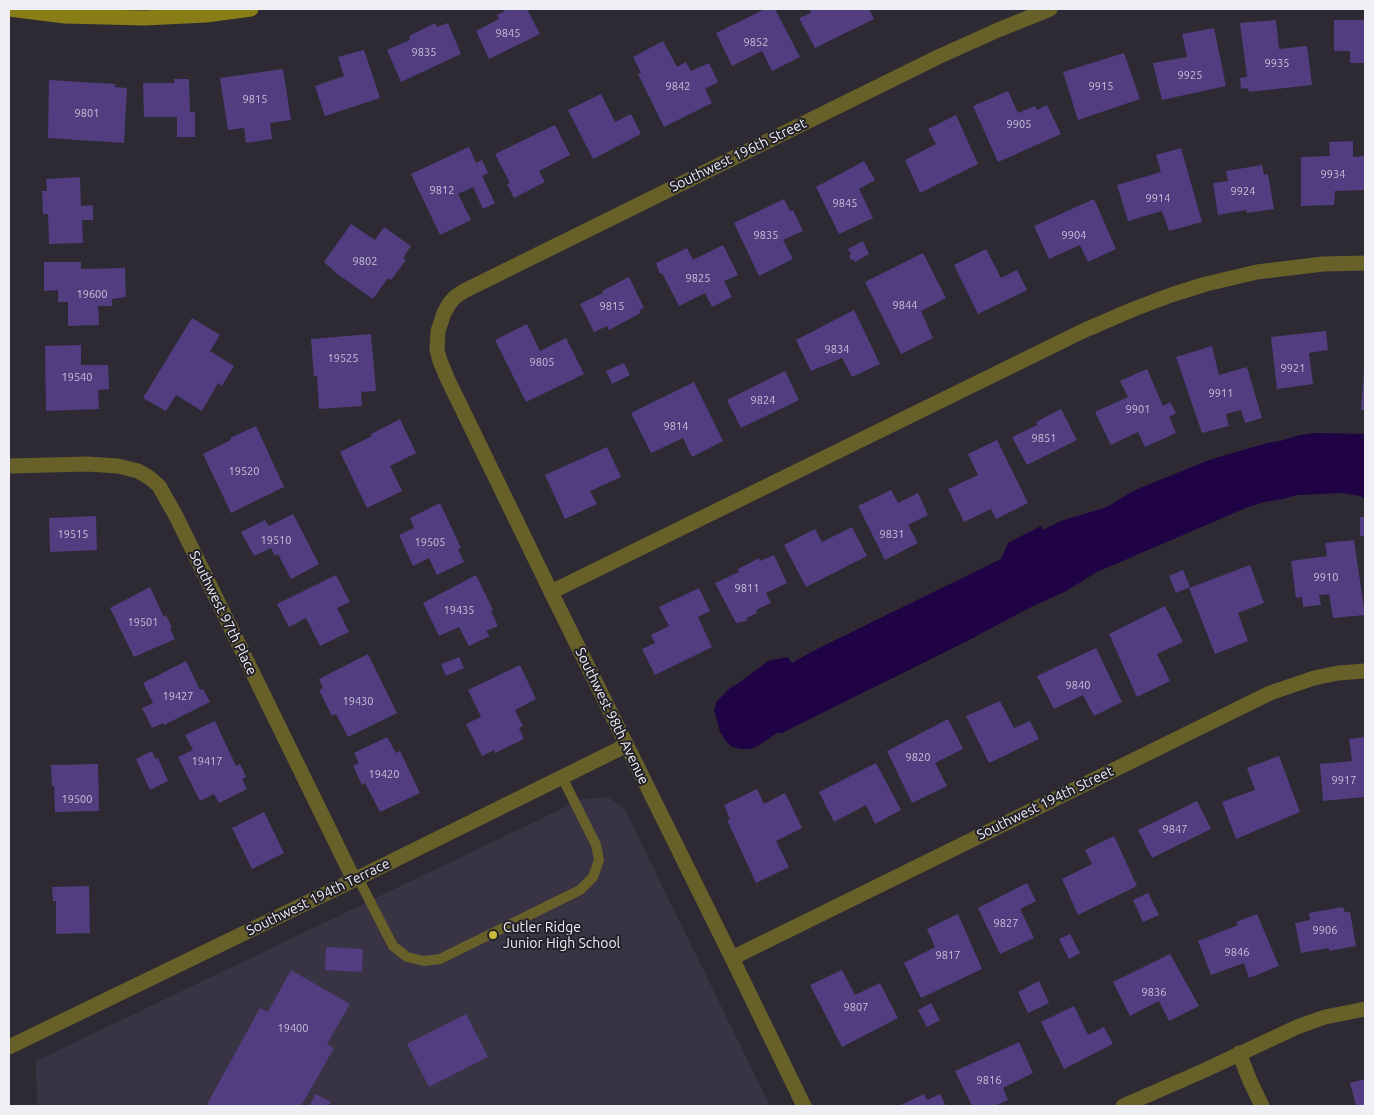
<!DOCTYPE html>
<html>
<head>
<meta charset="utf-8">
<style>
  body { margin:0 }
  #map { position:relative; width:1374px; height:1115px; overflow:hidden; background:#2d2a34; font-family:Ubuntu,sans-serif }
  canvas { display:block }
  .frame { position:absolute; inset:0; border:10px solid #efeef4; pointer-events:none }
</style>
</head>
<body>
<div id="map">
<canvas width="1374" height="1115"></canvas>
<div class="frame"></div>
</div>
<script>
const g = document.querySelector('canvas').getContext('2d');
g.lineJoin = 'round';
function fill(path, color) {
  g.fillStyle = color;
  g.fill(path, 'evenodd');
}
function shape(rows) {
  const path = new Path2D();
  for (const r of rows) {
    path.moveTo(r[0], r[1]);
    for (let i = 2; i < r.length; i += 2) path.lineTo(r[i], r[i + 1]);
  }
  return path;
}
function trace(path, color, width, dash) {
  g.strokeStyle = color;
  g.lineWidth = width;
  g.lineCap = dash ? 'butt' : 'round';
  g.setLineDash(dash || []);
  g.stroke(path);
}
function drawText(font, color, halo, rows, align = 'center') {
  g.font = font + ' Ubuntu,sans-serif';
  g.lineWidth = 4;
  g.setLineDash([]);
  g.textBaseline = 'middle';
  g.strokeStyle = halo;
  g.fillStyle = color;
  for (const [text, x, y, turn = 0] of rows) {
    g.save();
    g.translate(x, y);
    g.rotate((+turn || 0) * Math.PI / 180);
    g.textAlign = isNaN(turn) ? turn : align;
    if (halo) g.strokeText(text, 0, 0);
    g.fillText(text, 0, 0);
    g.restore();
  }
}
const built = shape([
  [607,797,624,808,770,1106,37,1106,36,1061,582,799]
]);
const water = shape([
  [1315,433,1365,434,1365,499,1360,496,1342,493,1297,495,1283,499,1264,502,1248,507,1097,572,1066,591,1027,609,971,639,782,733,777,733,758,746,751,749,741,749,732,747,726,741,720,732,714,710,717,701,729,689,743,680,768,661,788,657,792,663,813,651,1001,559,1008,543,1041,526,1043,530,1061,521,1107,507,1133,491,1209,460,1267,443,1280,441,1300,435]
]);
const building = shape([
  [504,9,527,9,540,34,489,59,476,31,499,19,497,15,505,11],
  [765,9,775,9,800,57,772,71,762,51,732,66,716,33],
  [809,9,869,9,874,19,815,48,799,18,811,13],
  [1276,20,1279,49,1307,46,1312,85,1249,92,1248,88,1241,89,1240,78,1247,77,1240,23],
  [1334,20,1365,20,1365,63,1350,63,1350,51,1334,51],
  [435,23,437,27,448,23,461,54,401,82,387,50,410,40,409,36],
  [1214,28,1226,86,1162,100,1153,63,1187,57,1182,34],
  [663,41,677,67,686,62,691,71,709,63,718,82,705,89,712,103,664,127,638,74,641,73,633,57],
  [364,50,380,98,325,116,315,86,344,76,338,57],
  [1124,53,1140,99,1078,120,1063,72],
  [283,69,291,120,270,123,272,139,246,143,244,128,228,130,220,78],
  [174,79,189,79,190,112,195,112,195,137,177,137,177,117,144,117,143,83,174,83],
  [49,80,115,84,115,87,127,88,124,143,48,138],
  [1008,91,1018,113,1035,106,1037,110,1047,105,1061,134,998,162,973,106],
  [601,94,615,122,631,114,641,134,593,159,568,110],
  [956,115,978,164,920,193,905,160,936,144,928,129],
  [555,125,570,155,539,171,545,182,514,198,507,184,510,183,495,154],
  [1353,141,1353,157,1365,156,1365,190,1335,191,1334,205,1301,206,1301,157,1330,156,1329,142],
  [469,147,476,163,482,160,488,173,482,176,495,203,483,209,473,187,458,194,471,220,440,235,411,174],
  [1181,148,1202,222,1169,231,1162,211,1128,221,1117,185,1161,172,1156,155],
  [864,161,875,180,859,189,873,218,839,234,816,187],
  [1262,165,1264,175,1268,174,1274,209,1247,213,1246,210,1218,215,1213,183,1228,181,1226,171],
  [80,177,81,206,93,205,93,220,82,220,83,243,49,244,48,214,43,214,42,191,47,191,46,179],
  [784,199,790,211,793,210,803,231,783,240,793,259,759,276,734,223],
  [1094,199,1116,249,1088,262,1080,245,1049,259,1034,226],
  [351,224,375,240,384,227,411,246,403,258,406,260,391,280,388,278,373,299,336,273,324,262],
  [863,241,869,254,855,262,853,259,851,260,849,256,851,254,848,249],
  [723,245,738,275,724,281,732,297,712,307,705,293,679,306,662,273,660,274,656,263,687,248,693,260],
  [986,249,1001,278,1017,270,1027,290,978,314,954,265],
  [923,253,946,298,921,311,933,338,901,354,865,282],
  [44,262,81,262,81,269,125,268,126,297,112,299,112,306,98,306,99,325,68,326,68,302,58,302,58,290,44,291],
  [629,277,644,308,639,310,641,313,609,330,607,326,594,332,580,304,603,293,602,291],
  [854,310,880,364,852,377,842,358,811,371,796,340],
  [192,318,220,335,210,351,234,366,222,386,218,383,202,411,176,395,166,411,143,398],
  [527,324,540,351,566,338,584,374,526,402,495,340],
  [1326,331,1328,350,1309,353,1313,384,1277,389,1271,337],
  [371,334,376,391,361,392,362,406,319,409,317,376,314,376,311,339],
  [81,345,81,365,108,365,109,389,98,390,99,409,46,411,45,346],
  [1212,346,1219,375,1247,367,1262,418,1245,423,1241,410,1226,414,1229,426,1202,433,1176,357],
  [624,363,630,375,612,384,606,371],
  [1147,369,1163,406,1170,402,1176,413,1169,417,1176,433,1145,447,1138,432,1111,445,1095,412,1128,397,1120,381],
  [1364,370,1365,370,1365,410,1361,410],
  [785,371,799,400,741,428,727,400],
  [694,382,723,441,692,457,683,438,651,453,631,413],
  [1061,409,1077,440,1027,465,1012,437,1037,425,1036,422],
  [400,419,416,453,390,466,402,491,367,508,340,452,372,436,371,434],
  [256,426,284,487,231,513,203,454,231,440,230,438],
  [997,440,1028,503,996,519,991,509,964,522,948,489,978,475,968,454],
  [607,447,621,477,590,491,597,504,565,519,545,475],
  [891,490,898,503,918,493,928,515,908,525,918,543,885,560,858,506],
  [440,503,461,548,458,549,464,562,437,575,429,558,413,566,399,535,414,528,410,518],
  [293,514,319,564,291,579,278,554,275,556,271,548,254,556,241,532,265,520,269,526],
  [96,516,97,550,50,552,49,518],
  [1360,517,1365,517,1365,536,1360,536],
  [852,527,867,556,806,587,784,545,815,529,822,542],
  [1354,540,1365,615,1333,618,1329,594,1319,595,1321,605,1303,607,1302,597,1296,598,1291,561,1327,556,1325,543],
  [774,555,787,583,766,593,771,603,756,610,757,613,747,618,746,621,736,623,715,583,739,572,738,569,759,558,760,561],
  [1250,565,1264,603,1238,613,1248,641,1215,654,1189,588],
  [1183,570,1190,587,1176,593,1169,576],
  [336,575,350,602,337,608,349,632,320,646,306,618,289,627,277,604],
  [476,575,493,610,491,611,498,626,486,631,490,636,469,646,459,627,439,636,423,603],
  [150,587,164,617,166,615,172,628,170,629,175,639,134,657,110,608],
  [699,588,710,611,698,617,712,647,655,675,642,649,655,643,651,635,669,626,659,607],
  [1165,606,1183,642,1157,654,1170,681,1137,697,1109,634],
  [1096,648,1122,702,1094,716,1083,695,1054,709,1037,676],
  [368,654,397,713,348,737,336,714,332,716,319,690,323,688,319,679],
  [459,657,464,668,446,676,441,664],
  [186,661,200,690,203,689,210,702,164,725,163,723,152,728,142,708,153,703,143,683],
  [520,665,536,699,515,710,523,726,519,728,524,739,495,753,494,750,482,756,466,724,481,717,468,690],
  [1000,701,1014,728,1030,721,1039,739,989,763,966,716],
  [948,719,963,749,935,763,947,786,912,803,887,751],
  [215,721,236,766,240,764,246,777,242,779,247,789,219,803,214,794,200,801,178,757,193,750,185,735],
  [387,737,396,753,400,751,420,793,380,812,365,783,362,785,353,766,359,763,354,753],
  [1365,737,1365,797,1323,801,1320,764,1352,761,1349,739],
  [152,751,155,759,158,758,168,781,150,790,136,759],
  [1279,756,1300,812,1236,839,1222,802,1255,790,1247,768],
  [876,763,901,810,875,824,866,805,834,822,819,792],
  [98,764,99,811,55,812,54,786,52,786,51,765],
  [757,789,764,804,785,793,802,828,776,841,789,867,756,883,727,820,730,819,724,805],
  [1197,801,1211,829,1152,858,1138,830],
  [264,812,284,853,252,869,232,828],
  [1114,836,1137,886,1078,915,1062,879,1092,864,1085,850],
  [1027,883,1036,901,1020,909,1034,938,1000,954,978,908],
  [89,886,90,933,56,934,56,901,53,901,52,887],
  [1148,893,1159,915,1143,922,1133,900],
  [1343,907,1345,912,1350,912,1356,946,1329,951,1329,948,1301,953,1295,923,1310,920,1309,913],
  [958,914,982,969,921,998,904,963,935,947,927,929],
  [1257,914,1279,966,1249,978,1244,963,1211,975,1198,941,1238,925,1236,922],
  [1070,934,1080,953,1069,959,1059,939],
  [326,947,363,949,362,972,325,970],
  [1170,954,1199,1006,1169,1021,1159,1001,1130,1016,1113,982],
  [291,970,350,1004,327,1044,334,1048,301,1106,206,1106,260,1008,268,1012],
  [842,970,855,995,880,983,898,1018,842,1047,810,985],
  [1039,981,1049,1003,1028,1013,1018,992],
  [931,1003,940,1020,927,1027,918,1010],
  [1074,1006,1088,1035,1104,1027,1113,1044,1064,1069,1041,1022],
  [466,1014,488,1057,429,1087,407,1044],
  [1019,1042,1033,1073,1003,1088,1008,1100,995,1106,972,1106,955,1071],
  [1365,1079,1365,1106,1356,1106,1350,1083],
  [316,1094,331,1102,329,1105,332,1106,309,1106],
  [924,1094,927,1100,940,1094,946,1106,899,1106]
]);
const lane = shape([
  [358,878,393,946,407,957,424,961,440,959,580,890,593,877,599,860,596,845,562,777]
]);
const street = shape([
  [9,466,87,464,118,466,138,471,150,478,159,486,176,516,354,880],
  [551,592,1085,330,1134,309,1171,295,1206,284,1257,272,1323,264,1365,263],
  [732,958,1270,693,1314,678,1338,673,1365,671],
  [9,1047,358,878,627,745],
  [1239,1053,1250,1081,1262,1106],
  [804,1106,732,958,551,592,448,380,440,361,437,350,438,331,444,313,449,304,455,297,464,291,938,57,998,30,1050,9],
  [1123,1106,1203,1071,1297,1027,1325,1017,1365,1009]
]);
const secondary = shape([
  [9,9,65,16,144,18,206,15,251,9]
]);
const markers = [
  [493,935,5,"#c9bb3b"]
];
const numberNames = [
  ["9845",508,33],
  ["9852",756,42],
  ["9835",424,52],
  ["9935",1277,63],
  ["9925",1190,75],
  ["9842",678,86],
  ["9915",1101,86],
  ["9815",255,99],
  ["9801",87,113],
  ["9905",1019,124],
  ["9934",1333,174],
  ["9812",442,190],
  ["9924",1243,191],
  ["9914",1158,198],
  ["9845",845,203],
  ["9835",766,235],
  ["9904",1074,235],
  ["9802",365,261],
  ["9825",698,278],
  ["19600",92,294],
  ["9844",905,305],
  ["9815",612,306],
  ["9834",837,349],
  ["19525",343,358],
  ["9805",542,362],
  ["9921",1293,368],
  ["19540",77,377],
  ["9911",1221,393],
  ["9824",763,400],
  ["9901",1138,409],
  ["9814",676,426],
  ["9851",1044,438],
  ["19520",244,471],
  ["19515",73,534],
  ["9831",892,534],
  ["19510",276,540],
  ["19505",430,542],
  ["9910",1326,577],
  ["9811",747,588],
  ["19435",459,610],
  ["19501",143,622],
  ["9840",1078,685],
  ["19427",178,696],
  ["19430",358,701],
  ["9820",918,757],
  ["19417",207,761],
  ["19420",384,774],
  ["9917",1344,780],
  ["19500",77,799],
  ["9847",1175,829],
  ["9827",1006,923],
  ["9906",1325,930],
  ["9846",1237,952],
  ["9817",948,955],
  ["9836",1154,992],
  ["9807",856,1007],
  ["19400",293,1028],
  ["9816",989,1080]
];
const streetNames = [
  ["Southwest 196th Street",738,155,-26],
  ["Southwest 97th Place",223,613,64],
  ["Southwest 98th Avenue",612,716,64],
  ["Southwest 194th Street",1045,803,-26],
  ["Southwest 194th Terrace",318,897,-26]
];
const poiNames = [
  ["Cutler Ridge",503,927],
  ["Junior High School",503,943]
];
fill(built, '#383443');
fill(water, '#1f0344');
fill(building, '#513d80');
trace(lane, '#676029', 10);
trace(street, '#676029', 15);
trace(secondary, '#887d17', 15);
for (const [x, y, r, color] of markers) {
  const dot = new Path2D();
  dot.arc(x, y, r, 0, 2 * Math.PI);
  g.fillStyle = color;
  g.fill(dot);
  trace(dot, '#23212a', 2);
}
drawText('11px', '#c8c2d7', null, numberNames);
drawText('14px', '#efeef4', '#23212a', streetNames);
drawText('14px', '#efeef4', '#23212a', poiNames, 'left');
</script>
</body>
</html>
